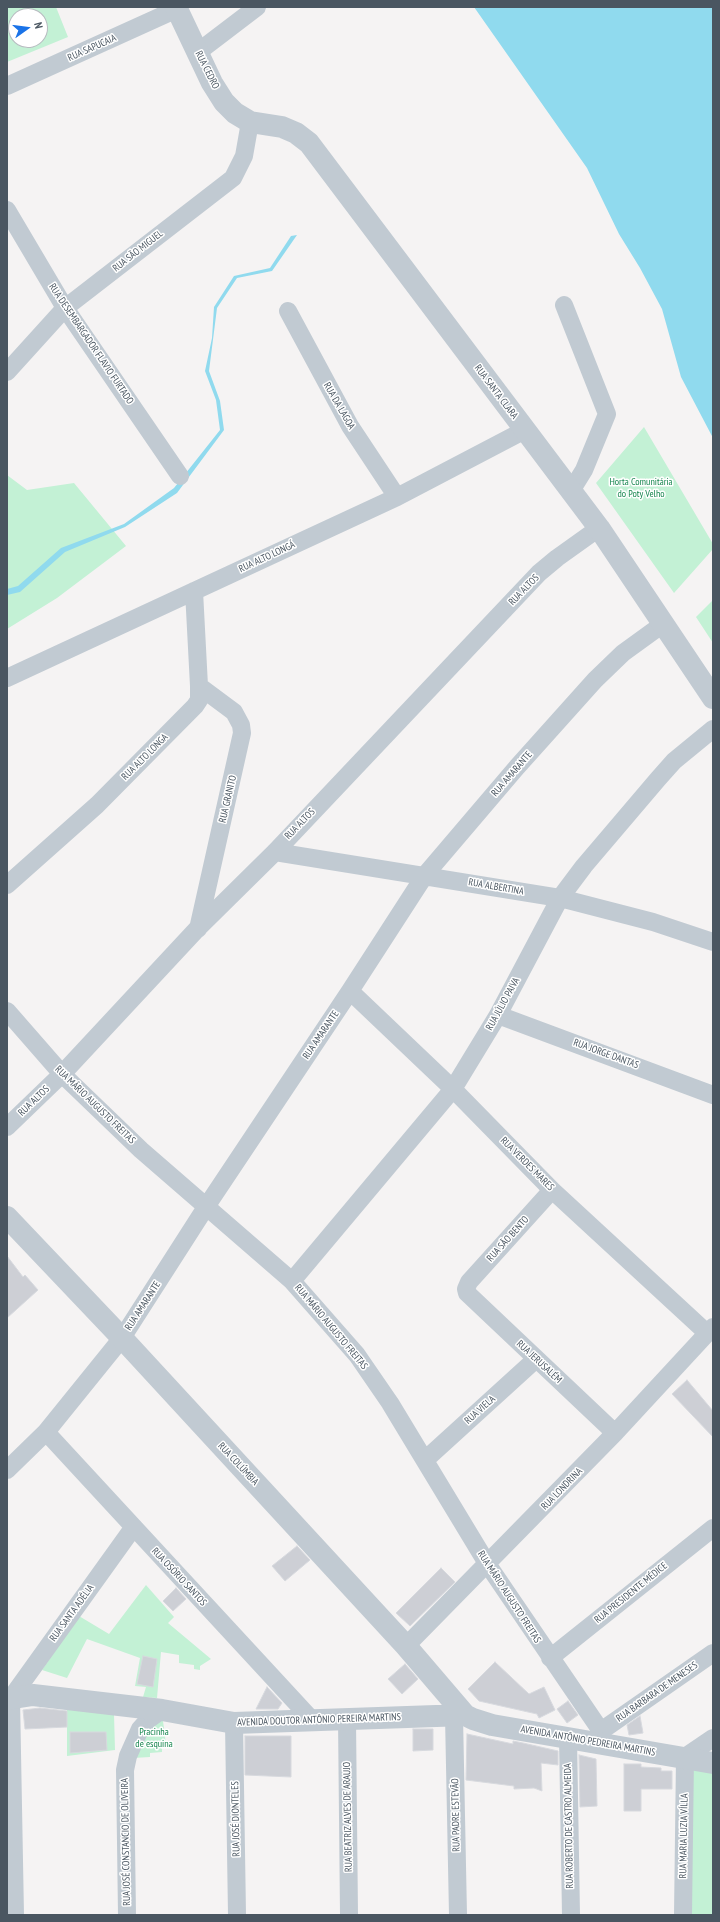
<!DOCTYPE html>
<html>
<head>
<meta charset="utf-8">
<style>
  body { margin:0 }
  #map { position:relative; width:720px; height:1922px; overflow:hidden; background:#f5f3f3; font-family:"PT Sans Narrow",sans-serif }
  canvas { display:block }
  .frame { position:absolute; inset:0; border:8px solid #4a5661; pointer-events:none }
  .north { position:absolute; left:8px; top:8px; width:40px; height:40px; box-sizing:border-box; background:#fff; border:1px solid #b7bbc0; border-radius:50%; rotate:76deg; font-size:11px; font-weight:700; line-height:16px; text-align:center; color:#4a5661 }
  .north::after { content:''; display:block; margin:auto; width:14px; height:18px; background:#1a73e8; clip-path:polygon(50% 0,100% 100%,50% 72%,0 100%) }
</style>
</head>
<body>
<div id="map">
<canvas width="720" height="1922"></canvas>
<div class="frame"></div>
<div class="north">N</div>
</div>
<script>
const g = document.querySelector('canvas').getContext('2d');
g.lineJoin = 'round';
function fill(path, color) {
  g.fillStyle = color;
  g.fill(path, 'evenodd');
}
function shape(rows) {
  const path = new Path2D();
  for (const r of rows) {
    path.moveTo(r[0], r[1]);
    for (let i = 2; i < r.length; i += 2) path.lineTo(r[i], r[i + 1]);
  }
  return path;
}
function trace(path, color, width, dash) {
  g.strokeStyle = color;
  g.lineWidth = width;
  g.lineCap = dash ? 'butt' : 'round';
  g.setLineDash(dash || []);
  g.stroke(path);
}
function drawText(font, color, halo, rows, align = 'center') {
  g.font = font + ' "PT Sans Narrow",sans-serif';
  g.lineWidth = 3;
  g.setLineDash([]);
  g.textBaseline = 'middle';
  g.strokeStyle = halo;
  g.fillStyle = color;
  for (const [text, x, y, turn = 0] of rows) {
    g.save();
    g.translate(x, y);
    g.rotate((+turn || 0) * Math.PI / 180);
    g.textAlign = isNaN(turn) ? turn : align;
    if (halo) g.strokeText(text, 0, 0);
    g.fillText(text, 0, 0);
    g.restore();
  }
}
const green = shape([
  [7,7,56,7,68,37,7,62],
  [16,16,40,16,40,40,16,40],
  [644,427,713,544,713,549,674,593,596,483],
  [7,475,27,490,74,483,126,546,57,598,7,629],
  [713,600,713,643,696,617],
  [146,1585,174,1617,168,1623,211,1659,200,1666,200,1670,194,1669,194,1665,179,1663,179,1655,161,1652,157,1698,143,1697,146,1687,135,1686,140,1658,87,1639,67,1678,42,1670,79,1616,109,1634],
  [67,1709,114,1714,115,1750,67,1756],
  [155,1719,163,1721,166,1745,162,1746,162,1752,150,1753,150,1757,133,1758],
  [689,1759,713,1764,713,1915,691,1915]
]);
const water = shape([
  [474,7,713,7,713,438,681,377,662,309,640,268,619,234,587,168],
  [297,235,272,271,237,278,217,308,209,371,220,401,224,430,177,493,125,527,65,552,20,592,7,595,7,589,18,586,61,548,124,524,174,488,220,430,216,400,205,371,212,338,214,307,234,276,270,268,291,236]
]);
const building = shape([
  [7,1256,23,1277,25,1275,38,1290,7,1318,7,1256],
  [687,1380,713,1411,713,1437,672,1394,687,1380],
  [297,1546,310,1560,285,1581,272,1566,297,1546],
  [441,1568,455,1582,410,1626,396,1613,441,1568],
  [176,1588,186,1599,173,1611,163,1601,176,1588],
  [143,1656,157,1659,153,1687,137,1684,143,1656],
  [495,1662,529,1694,544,1687,555,1710,539,1718,537,1714,479,1701,468,1689,495,1662],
  [405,1664,418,1679,402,1694,388,1679,405,1664],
  [267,1687,282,1703,278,1709,256,1709,267,1687],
  [568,1701,578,1715,567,1723,557,1709,568,1701],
  [40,1708,67,1711,67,1727,25,1729,23,1710,40,1708],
  [640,1716,643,1733,629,1735,627,1725,640,1716],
  [413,1729,433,1729,433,1750,413,1751,413,1729],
  [70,1732,106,1732,107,1750,70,1753,70,1732],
  [467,1734,513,1744,513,1741,523,1743,558,1751,558,1765,541,1763,542,1791,534,1788,514,1789,514,1786,466,1780,467,1734],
  [245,1736,291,1736,291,1777,245,1775,245,1736],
  [579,1755,596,1759,597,1806,580,1807,579,1755],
  [624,1764,641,1764,641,1767,661,1768,661,1771,672,1771,672,1789,641,1789,641,1811,624,1811,624,1764]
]);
const minor = shape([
  [198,52,257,7],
  [7,86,177,9],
  [7,210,65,308,180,476],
  [564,305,607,414,584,470,571,491],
  [288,311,350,426,397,497],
  [7,372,65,308,233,178,244,156,250,122],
  [7,678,397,497,525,430],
  [275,852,560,898,653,922,713,942],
  [7,885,97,805,195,706,199,700,199,686,194,591],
  [198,929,242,733,241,725,234,712,199,686],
  [350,991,453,1089,552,1190,707,1333],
  [7,1011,62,1074,141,1150,292,1281,357,1355,390,1403,488,1565,601,1731,604,1745],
  [498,1015,713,1095],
  [7,1127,62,1074,197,929,275,852,539,573,557,558,599,528],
  [552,1190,469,1282,466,1289,467,1293,615,1433],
  [292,1281,453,1089,498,1015,560,898,584,866,658,779,674,761,713,729],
  [46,1432,313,1721],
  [425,1460,536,1359],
  [7,1470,46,1432,122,1338,206,1207,350,991,425,875,517,767,595,680,623,653,663,624],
  [406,1646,615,1433,713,1327],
  [550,1658,713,1528],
  [454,1716,458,1915],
  [347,1719,349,1915],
  [234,1723,237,1915],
  [601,1731,713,1653],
  [568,1737,571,1915],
  [15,1915,11,1698,133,1528],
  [127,1915,125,1770,128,1756,140,1729,148,1720,162,1710],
  [683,1915,685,1757,713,1738]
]);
const tertiary = shape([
  [176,7,212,83,224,102,235,113,250,122,282,127,296,133,309,143,599,528,713,698],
  [7,1217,122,1338,406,1646,465,1715,473,1719,492,1725,713,1763],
  [7,1699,33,1695,162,1710,234,1723,465,1715]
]);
const streetNames = [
  ["RUA SAPUCAIA",92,48,-24],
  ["RUA CEDRO",207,70,63],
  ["RUA SÃO MIGUEL",138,251,-38],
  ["RUA DESEMBARGADOR FLAVIO FURTADO",91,344,56],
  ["RUA SANTA CLARA",496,392,53],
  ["RUA DA LAGOA",339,406,60],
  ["RUA ALTO LONGÁ",267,557,-25],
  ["RUA ALTOS",524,590,-46],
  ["RUA ALTO LONGA",145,757,-45],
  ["RUA AMARANTE",512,774,-49],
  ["RUA GRANITO",228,799,-77],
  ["RUA ALTOS",300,824,-46],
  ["RUA ALBERTINA",496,887,10],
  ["RUA JÚLIO PAIVA",503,1004,-61],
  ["RUA AMARANTE",321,1035,-56],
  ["RUA JORGE DANTAS",606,1054,20],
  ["RUA ALTOS",34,1101,-44],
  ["RUA MÁRIO AUGUSTO FREITAS",95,1105,44],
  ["RUA VERDES MARES",527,1164,45],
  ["RUA SÃO BENTO",508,1239,-48],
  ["RUA AMARANTE",143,1306,-57],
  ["RUA MÁRIO AUGUSTO FREITAS",331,1327,50],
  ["RUA JERUSALÉM",539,1362,43],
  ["RUA VIELA",480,1410,-42],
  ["RUA COLÚMBIA",238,1464,47],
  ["RUA LONDRINA",562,1489,-46],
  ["RUA OSÓRIO SANTOS",179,1577,47],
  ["RUA PRESIDENTE MÉDICE",631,1593,-39],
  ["RUA MÁRIO AUGUSTO FREITAS",509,1597,57],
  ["RUA SANTA ADÉLIA",72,1613,-54],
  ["RUA BARBARA DE MENESES",657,1692,-35],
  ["AVENIDA DOUTOR ANTÔNIO PEREIRA MARTINS",319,1720,-2],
  ["AVENIDA ANTÔNIO PEDREIRA MARTINS",588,1741,10],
  ["RUA PADRE ESTEVÃO",456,1815,-91],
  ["RUA BEATRIZ ALVES DE ARAUJO",348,1817,-91],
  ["RUA JOSÉ DIONTELES",236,1819,-91],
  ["RUA ROBERTO DE CASTRO ALMEIDA",569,1826,-91],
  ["RUA MARIA LUZIA VÍLLA",684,1836,-89],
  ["RUA JOSÉ CONSTANCIO DE OLIVEIRA",126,1842,-91]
];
const parkNames = [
  ["Horta Comunitária",641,482],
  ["do Poty Velho",641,494],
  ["Pracinha",154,1732],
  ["de esquina",154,1744]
];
fill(green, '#c3f1d5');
fill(water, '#90daee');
fill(building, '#cdcfd5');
trace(building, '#d7d9de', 1);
trace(minor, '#c1cad2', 18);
trace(tertiary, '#c1cad2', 22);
drawText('10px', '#4a5661', '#fff', streetNames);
drawText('10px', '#17864f', '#fff', parkNames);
</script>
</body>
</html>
